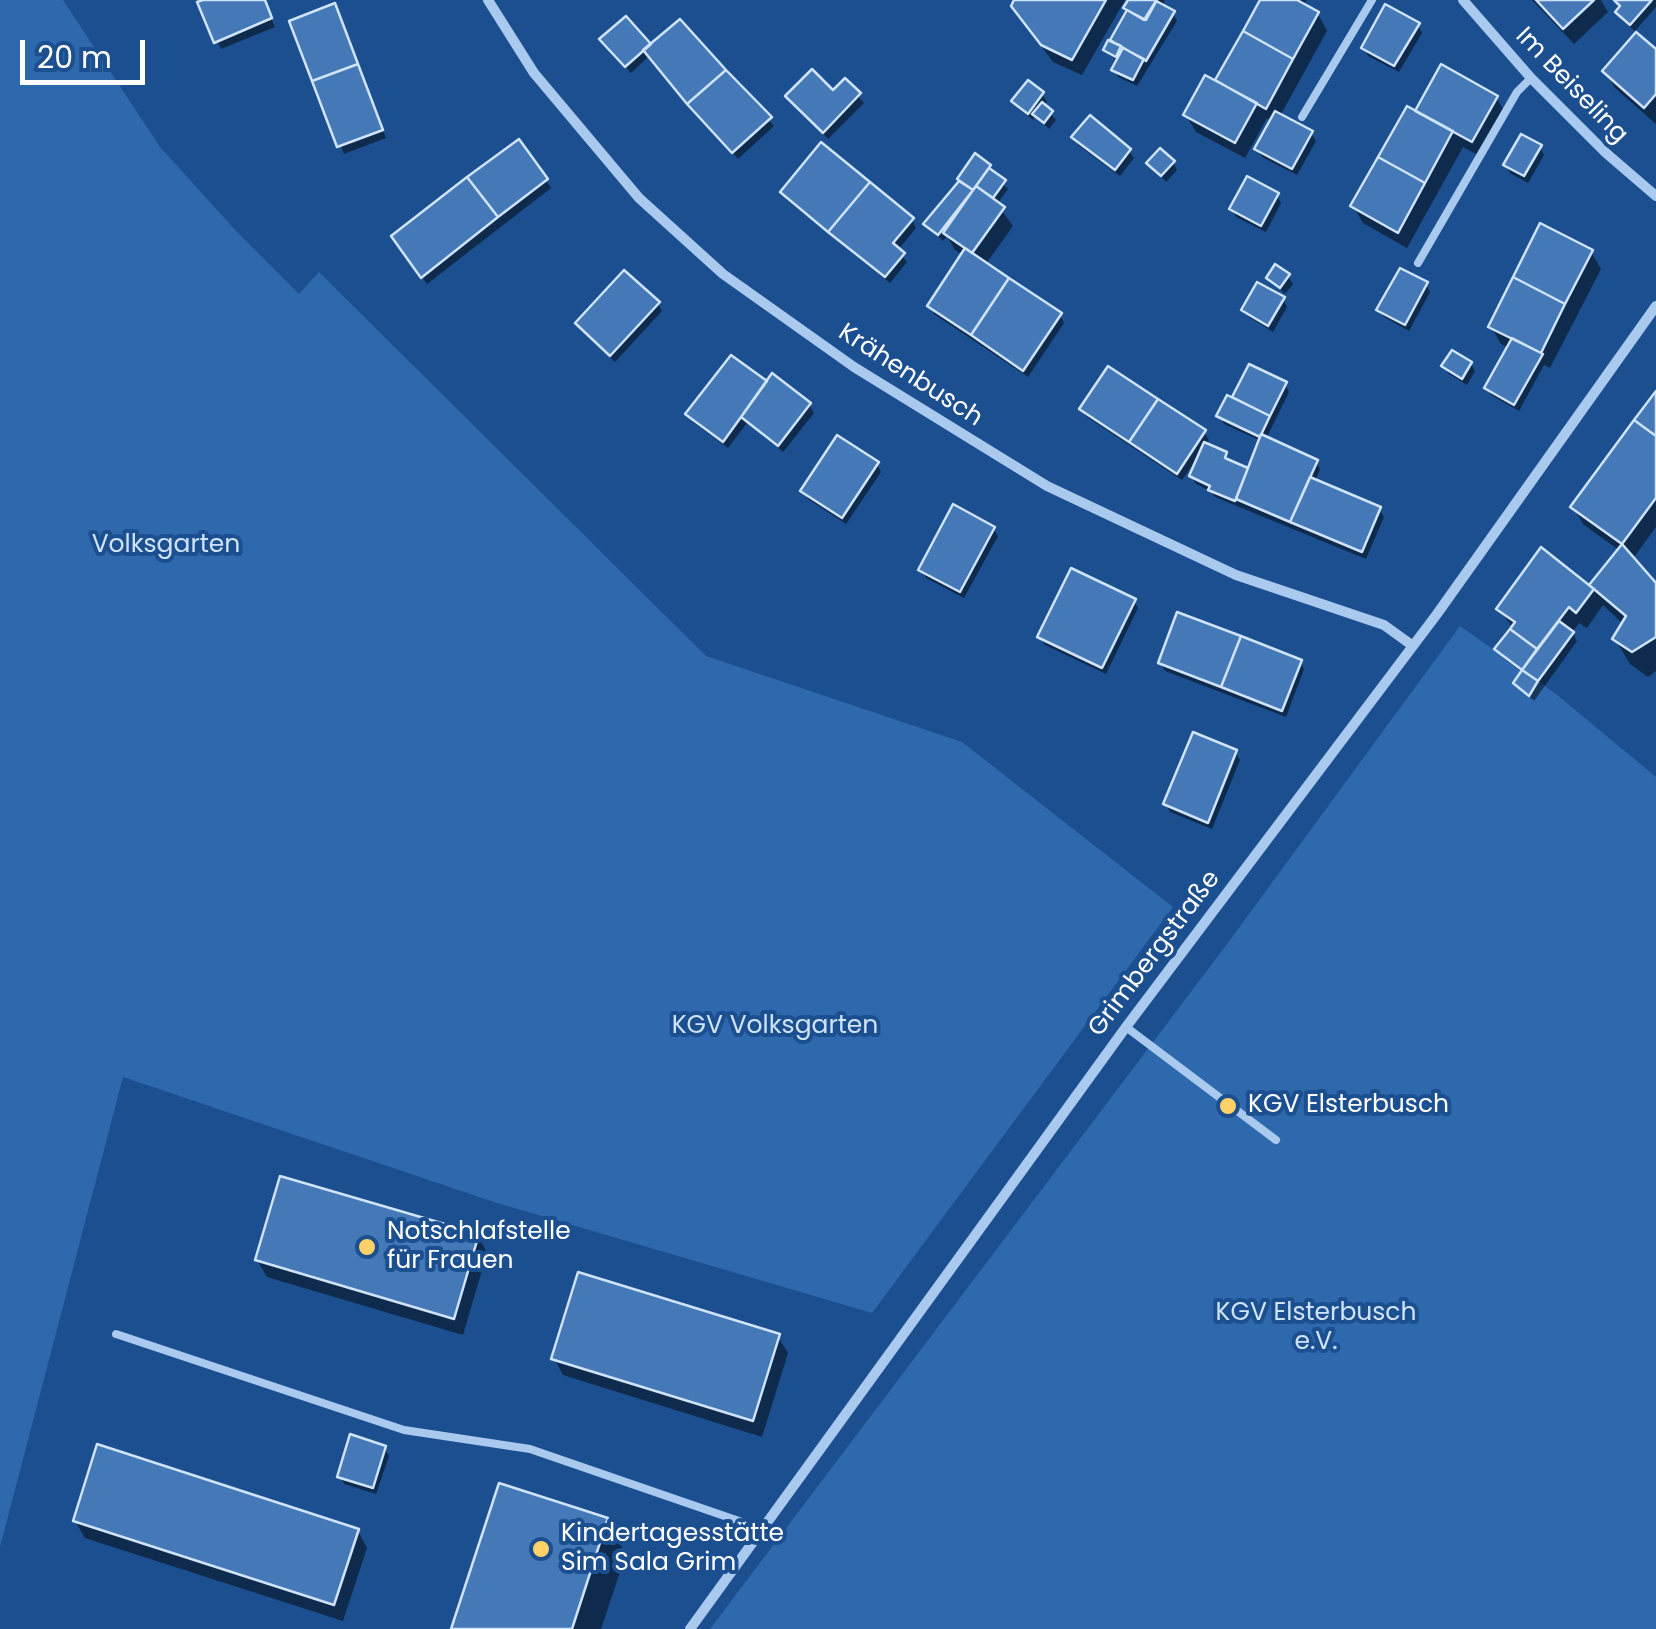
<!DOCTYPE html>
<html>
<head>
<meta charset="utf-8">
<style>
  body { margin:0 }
  #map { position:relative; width:1656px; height:1629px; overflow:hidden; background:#1b4f8f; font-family:Poppins,sans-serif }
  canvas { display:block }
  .scale { position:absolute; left:20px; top:40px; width:125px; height:45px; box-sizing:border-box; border:5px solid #fff; border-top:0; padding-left:12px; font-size:30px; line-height:35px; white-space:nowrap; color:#fff; -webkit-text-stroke:8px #1b4f8f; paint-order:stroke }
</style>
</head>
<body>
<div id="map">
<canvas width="1656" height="1629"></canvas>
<div class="scale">20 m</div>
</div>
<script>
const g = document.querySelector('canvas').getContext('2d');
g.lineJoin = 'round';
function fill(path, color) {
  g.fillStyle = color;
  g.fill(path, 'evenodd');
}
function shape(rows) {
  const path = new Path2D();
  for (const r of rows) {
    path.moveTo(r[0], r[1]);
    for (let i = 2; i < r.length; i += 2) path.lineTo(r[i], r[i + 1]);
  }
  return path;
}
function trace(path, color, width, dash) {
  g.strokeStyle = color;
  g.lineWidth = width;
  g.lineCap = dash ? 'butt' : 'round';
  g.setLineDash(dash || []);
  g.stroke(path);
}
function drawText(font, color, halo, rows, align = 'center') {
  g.font = font + ' Poppins,sans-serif';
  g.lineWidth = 8;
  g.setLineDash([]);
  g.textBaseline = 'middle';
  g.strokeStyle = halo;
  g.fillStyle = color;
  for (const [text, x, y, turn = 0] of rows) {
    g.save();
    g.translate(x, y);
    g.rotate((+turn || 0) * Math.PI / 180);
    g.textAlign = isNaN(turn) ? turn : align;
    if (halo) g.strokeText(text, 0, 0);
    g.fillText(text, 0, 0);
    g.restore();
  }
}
const green = shape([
  [0,0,63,0,160,147,237,232,299,294,319,272,706,656,962,742,1173,907,872,1313,494,1202,123,1077,0,1547],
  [1460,626,1556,694,1656,777,1656,1629,710,1629,1227,944]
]);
const shadow = shape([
  [209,0,263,0,275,27,221,49,200,4],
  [1017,0,1125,0,1082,75,1053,62,1024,23,1014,6],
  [1130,0,1165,0,1161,7,1173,13,1177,21,1137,86,1118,77,1114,70,1118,62,1106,50,1129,13,1126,8],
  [1263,0,1307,0,1303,6,1318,14,1327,31,1280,116,1311,133,1316,141,1297,175,1262,157,1257,149,1272,121,1267,118,1245,158,1196,132,1186,115,1216,83],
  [1532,0,1601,0,1608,12,1574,44],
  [1613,0,1656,0,1656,7,1635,31,1622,20,1618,12,1622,8],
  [338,13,386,138,344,154,292,22],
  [680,22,774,126,738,159,649,56,631,73,607,47,651,47],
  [1418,25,1422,33,1399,72,1368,56,1364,48],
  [1656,52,1656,124,1615,88,1605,72],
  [845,81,864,103,828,139,788,97,833,94],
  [1042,94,1047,102,1044,106,1056,120,1049,129,1036,116,1033,120,1019,109,1014,101],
  [1497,98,1506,115,1482,157,1463,147,1407,248,1363,223,1353,206,1416,114],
  [1074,137,1129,151,1134,158,1120,176,1078,145],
  [519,142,551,188,427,284,398,244],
  [1540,147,1544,155,1528,183,1510,173,1506,165],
  [976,157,1008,189,997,204,1013,226,985,265,1060,315,1064,323,1028,377,934,314,930,306,963,255,955,250,947,236,943,241,926,224,961,182,960,179],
  [1173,162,1177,170,1166,182,1150,163],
  [783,192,912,220,916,228,898,250,907,262,890,283,787,200],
  [1277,195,1281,203,1266,232,1236,217,1232,209],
  [1591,252,1601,269,1550,368,1544,365,1519,411,1491,395,1487,388,1510,348,1501,344,1491,327],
  [1288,276,1293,284,1285,294,1269,278],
  [1426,284,1430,292,1409,331,1384,317,1379,310],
  [1283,299,1287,307,1273,332,1249,317,1244,310],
  [658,304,662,311,615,362,578,323],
  [1471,364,1475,371,1467,385,1449,374,1444,367],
  [1250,367,1285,384,1289,392,1266,439,1316,462,1320,469,1315,482,1379,509,1384,517,1366,559,1215,497,1211,491,1196,484,1191,476,1198,461,1196,460,1182,480,1087,417,1082,409,1204,432,1209,440,1205,445,1225,454,1231,463,1250,472,1261,441,1224,424,1219,416,1233,400],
  [767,385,809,405,814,413,783,452,747,423,728,448,693,422,688,414],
  [1656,395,1656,527,1632,560,1656,586,1656,671,1648,677,1630,664,1615,639,1624,625,1603,605,1587,628,1579,623,1572,632,1577,641,1534,701,1516,683,1523,673,1502,657,1497,649,1513,628,1499,609,1590,589,1620,551,1583,524,1573,507],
  [877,464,881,472,846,524,808,499,803,491],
  [993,528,998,536,964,598,926,578,921,570],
  [1134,601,1138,608,1106,674,1045,645,1040,637],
  [1300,662,1304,669,1286,717,1165,671,1160,663],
  [1235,752,1240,760,1212,829,1170,812,1166,804],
  [478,1236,487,1253,463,1335,267,1277,257,1260],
  [778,1337,788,1353,762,1437,563,1375,554,1358],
  [384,1448,389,1456,376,1494,344,1484,340,1476],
  [606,1520,626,1554,601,1629,454,1629],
  [75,1521,358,1531,367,1548,343,1621,85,1538]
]);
const building = shape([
  [203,0,265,0,272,18,214,43,197,2,203,0],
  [1014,0,1106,0,1072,60,1041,45,1011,6,1014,0],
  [1128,0,1157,0,1146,20,1123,8,1128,0],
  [1260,0,1297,0,1319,12,1293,59,1243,31,1260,0],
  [1536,0,1594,0,1563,29,1536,0],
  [1614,0,1652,0,1630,25,1615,12,1620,6,1614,0],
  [1156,1,1175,11,1146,61,1110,40,1127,10,1144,20,1156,1],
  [335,3,358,64,312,81,289,21,335,3],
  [1385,4,1420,23,1394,66,1361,48,1385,4],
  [626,16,651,44,625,67,599,39,626,16],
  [680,19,726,70,687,104,643,50,680,19],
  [1243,31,1293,59,1266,109,1215,80,1243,31],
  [1636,32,1656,49,1656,94,1644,108,1602,71,1636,32],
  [1108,40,1121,46,1116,57,1103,50,1108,40],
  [1123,48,1144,59,1133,80,1111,70,1123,48],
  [358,64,383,130,337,147,312,81,358,64],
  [1441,64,1498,96,1472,142,1415,111,1441,64],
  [812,69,833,90,845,78,861,93,823,133,785,96,812,69],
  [726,70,772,117,732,153,687,104,726,70],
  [1205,75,1257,103,1235,143,1183,115,1205,75],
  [1028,80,1044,92,1028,114,1011,101,1028,80],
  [1042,102,1053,111,1044,123,1032,114,1042,102],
  [1407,106,1453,131,1425,183,1378,157,1407,106],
  [1275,111,1313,131,1292,169,1254,149,1275,111],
  [1090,115,1131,149,1115,170,1071,137,1090,115],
  [1521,134,1542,145,1524,176,1503,165,1521,134],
  [519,139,548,179,498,217,467,177,519,139],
  [821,142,870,182,828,232,780,192,821,142],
  [1160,148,1175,161,1161,176,1146,163,1160,148],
  [975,153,991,165,973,190,957,179,975,153],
  [1378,157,1425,183,1398,233,1350,206,1378,157],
  [989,168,1006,180,993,198,976,186,989,168],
  [1247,176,1279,193,1261,226,1229,209,1247,176],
  [467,177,498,217,421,278,391,236,467,177],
  [959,181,973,190,938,235,923,224,959,181],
  [870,182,914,218,893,243,905,253,885,277,828,232,870,182],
  [976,186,1005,207,972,253,943,233,976,186],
  [1540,223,1593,250,1565,304,1513,277,1540,223],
  [965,248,1009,278,971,335,927,306,965,248],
  [1275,264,1290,274,1280,288,1266,278,1275,264],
  [1400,268,1428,282,1405,325,1376,310,1400,268],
  [624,270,660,302,610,356,575,323,624,270],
  [1513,277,1565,304,1541,353,1488,327,1513,277],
  [1009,278,1062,313,1023,371,971,335,1009,278],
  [1257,282,1285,297,1268,326,1241,310,1257,282],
  [1512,338,1543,354,1514,405,1484,388,1512,338],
  [1452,350,1472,362,1462,379,1441,366,1452,350],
  [731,355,767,381,723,442,685,414,731,355],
  [1249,364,1287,382,1270,416,1232,397,1249,364],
  [1108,366,1158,399,1129,442,1079,409,1108,366],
  [772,373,811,403,778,446,741,417,772,373],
  [1656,391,1656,436,1634,420,1656,391],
  [1227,395,1270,416,1260,437,1216,416,1227,395],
  [1158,399,1206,430,1177,474,1129,442,1158,399],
  [1634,420,1656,436,1656,498,1622,544,1570,507,1634,420],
  [1261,434,1318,460,1290,522,1236,499,1261,434],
  [837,435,879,462,842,518,800,491,837,435],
  [1204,442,1227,452,1225,458,1248,468,1235,501,1208,490,1210,486,1189,476,1204,442],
  [1310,477,1381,507,1362,552,1290,522,1310,477],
  [953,504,995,527,960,592,918,570,953,504],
  [1622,544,1656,583,1656,637,1632,652,1612,639,1626,616,1589,585,1622,544],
  [1541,547,1594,589,1576,613,1569,607,1537,649,1510,629,1515,622,1496,609,1541,547],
  [1071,568,1136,599,1102,668,1037,637,1071,568],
  [1177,612,1241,636,1221,687,1158,663,1177,612],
  [1559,621,1574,632,1538,681,1522,670,1559,621],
  [1510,629,1537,649,1522,670,1494,649,1510,629],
  [1241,636,1302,660,1282,711,1221,687,1241,636],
  [1522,670,1538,681,1529,696,1513,683,1522,670],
  [1193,732,1237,750,1208,823,1163,804,1193,732],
  [280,1176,479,1234,454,1319,255,1260,280,1176],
  [578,1272,780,1334,753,1421,551,1359,578,1272],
  [350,1434,386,1446,373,1488,337,1477,350,1434],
  [97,1444,359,1529,334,1605,73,1521,97,1444],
  [499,1483,608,1518,572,1629,451,1629,499,1483]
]);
const lane = shape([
  [1302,117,1372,0],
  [1418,263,1517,92,1531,78],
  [1126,1027,1276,1140],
  [116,1334,404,1430,530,1449,739,1521,758,1535]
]);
const street = shape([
  [488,0,534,73,639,198,723,274,854,367,1047,486,1236,575,1384,625,1413,646],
  [1463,0,1531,78,1606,153,1656,196],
  [690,1629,1126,1027,1437,614,1656,306]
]);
const markers = [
  [1228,1106,10,"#ffd166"],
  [367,1247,10,"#ffd166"],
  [541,1549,10,"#ffd166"]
];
const streetNames = [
  ["Im Beiseling",1571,86,46],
  ["Krähenbusch",910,376,33],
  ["Grimbergstraße",1155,954,-53]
];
const parkNames = [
  ["Volksgarten",166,546],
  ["KGV Volksgarten",775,1027],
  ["KGV Elsterbusch",1316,1314],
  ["e.V.",1316,1343]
];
const poiNames = [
  ["KGV Elsterbusch",1248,1106],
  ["Notschlafstelle",387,1233],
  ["für Frauen",387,1262],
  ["Kindertagesstätte",561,1535],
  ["Sim Sala Grim",561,1564]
];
fill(green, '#2e69ad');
fill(shadow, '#0007');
fill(building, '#4478b7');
trace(building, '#cfe3fa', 2.5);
trace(lane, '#a9c9ee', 8);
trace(street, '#a9c9ee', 10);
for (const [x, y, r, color] of markers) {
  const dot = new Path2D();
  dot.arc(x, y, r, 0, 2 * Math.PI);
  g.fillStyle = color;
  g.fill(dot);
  trace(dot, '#1b4f8f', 4);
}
drawText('25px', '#fff', '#1b4f8f', streetNames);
drawText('25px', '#cfe3fa', '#1b4f8f', parkNames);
drawText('25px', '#fff', '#1b4f8f', poiNames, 'left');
</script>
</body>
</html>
